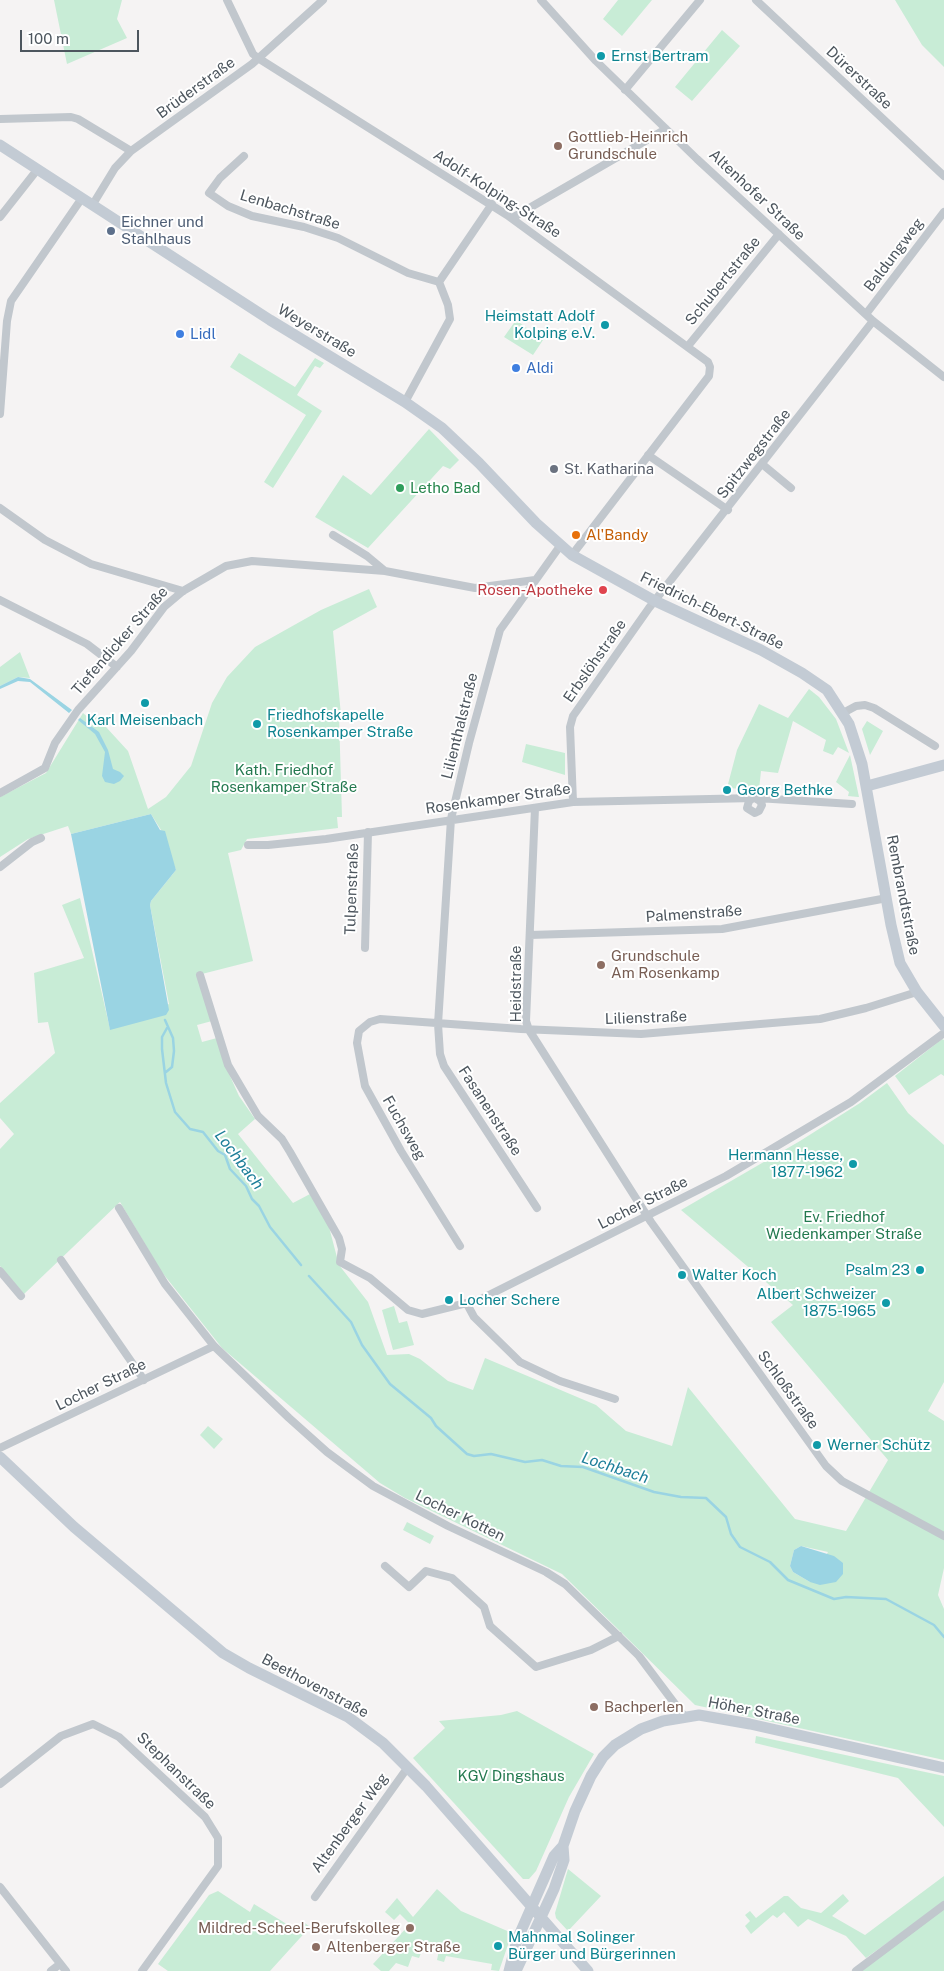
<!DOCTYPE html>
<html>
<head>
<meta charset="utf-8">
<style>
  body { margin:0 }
  #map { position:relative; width:944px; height:1971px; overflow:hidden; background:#f5f3f3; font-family:"Public Sans",sans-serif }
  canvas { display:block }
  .scale { position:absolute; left:20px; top:30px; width:119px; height:22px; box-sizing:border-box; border:2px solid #4d565e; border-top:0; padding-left:6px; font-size:15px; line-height:18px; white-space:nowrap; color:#4d565e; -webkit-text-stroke:4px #fff; paint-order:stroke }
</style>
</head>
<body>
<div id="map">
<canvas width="944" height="1971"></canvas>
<div class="scale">100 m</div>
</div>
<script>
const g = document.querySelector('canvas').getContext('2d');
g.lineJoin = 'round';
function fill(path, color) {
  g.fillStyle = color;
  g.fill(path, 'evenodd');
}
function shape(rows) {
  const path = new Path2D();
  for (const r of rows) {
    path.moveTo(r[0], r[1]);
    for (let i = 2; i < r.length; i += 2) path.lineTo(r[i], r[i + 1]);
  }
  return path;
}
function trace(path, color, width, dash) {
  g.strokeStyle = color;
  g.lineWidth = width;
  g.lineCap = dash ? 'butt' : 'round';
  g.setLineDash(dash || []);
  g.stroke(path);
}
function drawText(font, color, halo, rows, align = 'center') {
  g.font = font + ' "Public Sans",sans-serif';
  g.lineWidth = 4;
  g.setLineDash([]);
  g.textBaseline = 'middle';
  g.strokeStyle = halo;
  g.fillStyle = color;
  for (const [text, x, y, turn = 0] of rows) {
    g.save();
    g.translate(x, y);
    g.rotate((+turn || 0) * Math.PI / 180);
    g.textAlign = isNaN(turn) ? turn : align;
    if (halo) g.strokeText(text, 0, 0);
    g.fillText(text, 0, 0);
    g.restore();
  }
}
const green = shape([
  [54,0,122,0,117,19,127,38,67,64],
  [618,0,652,0,622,36,603,19],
  [895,0,944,0,944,67,922,45],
  [722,30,740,46,692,101,675,87],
  [516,320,543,340,533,355,504,337],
  [239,353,295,387,315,358,324,363,320,368,315,366,297,395,322,411,273,488,264,482,306,415,230,367],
  [429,429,459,460,450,469,443,466,368,548,315,517,343,475,371,495],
  [369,589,377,607,333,631,341,715,339,716,342,817,337,817,338,828,247,839,241,850,228,853,253,961,198,975,212,1021,197,1025,202,1042,217,1038,226,1067,239,1096,255,1119,238,1134,293,1203,310,1194,329,1227,339,1265,368,1302,387,1355,409,1354,420,1359,448,1381,473,1390,485,1358,596,1405,626,1431,672,1446,688,1387,795,1519,846,1531,888,1460,771,1322,793,1305,681,1210,800,1141,860,1103,887,1083,908,1113,944,1145,944,1382,928,1411,944,1421,944,1568,938,1595,944,1609,944,1760,695,1705,562,1574,405,1498,380,1483,222,1348,161,1271,120,1202,24,1294,0,1266,0,1149,14,1134,0,1118,0,1103,55,1053,48,1022,38,1023,34,973,84,958,62,905,80,898,110,1029,169,1004,150,905,151,901,176,870,161,830,151,814,71,834,68,826,28,839,0,857,0,797,46,773,83,713,91,720,95,715,128,751,148,809,166,797,191,766,212,703,227,677,255,647,321,610],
  [801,1546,828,1552,810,1582,793,1572,790,1566,794,1550],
  [20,652,30,678,18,677,0,686,0,667],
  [809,689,819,697,836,719,849,753,838,747,833,755,823,751,826,740,793,721,778,773,761,771,759,790,727,788,737,750,759,704,788,718],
  [867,721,883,731,870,755,862,729],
  [526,744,565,753,565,775,522,762],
  [850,755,859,797,858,797,848,796,849,792,836,782],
  [942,1039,944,1040,944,1076,941,1074,909,1095,895,1076],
  [394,1306,399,1323,407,1321,414,1345,393,1350,382,1310],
  [208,1426,223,1439,214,1449,200,1435],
  [407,1522,434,1536,430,1544,403,1530],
  [517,1711,594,1754,569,1797,536,1871,529,1879,523,1879,413,1758,445,1728,439,1721,501,1715],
  [756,1736,944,1776,944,1827,898,1778,755,1743],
  [568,1869,601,1896,568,1931,556,1918,555,1913],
  [944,1876,944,1902,866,1958,846,1936,808,1919,798,1927,784,1912,777,1918,773,1915,751,1934,745,1926,750,1921,745,1915,750,1911,756,1918,784,1896,788,1896,801,1908,821,1913,843,1894,849,1901,832,1916,865,1935],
  [437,1889,461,1911,512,1933,499,1971,491,1970,492,1964,446,1956,444,1962,437,1960,439,1950,435,1947,429,1952,423,1948,419,1958,412,1956,408,1967,396,1963,389,1971,381,1971,373,1964,410,1924,400,1914,394,1920,385,1912,397,1898,413,1917],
  [218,1891,250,1912,254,1904,298,1931,305,1923,310,1927,270,1971,168,1971,158,1964,209,1895],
  [944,1909,944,1971,861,1971]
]);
const water = shape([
  [18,677,30,679,72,710,69,713,30,682,18,681,0,689,0,686],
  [80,718,99,732,108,750,113,769,120,772,124,776,120,781,114,784,105,782,102,776,105,752,95,734,78,720],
  [151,814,160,830,165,831,176,870,151,901,150,905,169,1010,166,1015,110,1030,71,834],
  [801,1546,834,1556,843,1563,843,1574,836,1582,820,1585,810,1582,793,1572,790,1566,794,1550]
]);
const stream = shape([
  [165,1020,173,1038,174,1051,172,1067,166,1072],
  [167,1028,162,1037,162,1049,166,1083,175,1112,190,1129,203,1132,218,1151,225,1155,230,1169,246,1186,252,1199,259,1206,270,1227,301,1265],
  [309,1276,351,1322,362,1345,390,1384,431,1418,436,1426,467,1454,474,1456,491,1454,525,1462,542,1460,561,1466,583,1467,654,1492,681,1497,706,1498,726,1517,731,1534,740,1547,770,1562,788,1580,834,1599,846,1597,886,1599,934,1625,944,1637]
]);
const street = shape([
  [227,0,253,54,258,58,507,215,708,362,710,367,709,376,572,555],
  [541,0,596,61,697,159,873,321,944,377],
  [756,0,944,176],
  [625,90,700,0],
  [0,119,71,117,78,119,131,151],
  [244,156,220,178,209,193,228,206,252,216,304,227,338,238,408,273,439,282],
  [93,204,115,168,131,151,252,64,323,0],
  [0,217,37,170],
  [512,218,666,129],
  [866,314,944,212],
  [688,346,779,234],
  [405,402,450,319,448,305,439,282,492,204],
  [0,414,7,321,11,301,82,198],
  [648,455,728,510],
  [762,464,791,488],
  [0,508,45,540,91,564,183,591],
  [333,535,367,556,385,571],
  [0,600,87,644,117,667],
  [843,713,856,706,865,705,874,708,935,746],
  [0,793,45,768,55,743,78,710,131,651,164,607,183,591,226,566,252,561,385,571,475,588,535,580],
  [757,798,852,804],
  [573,802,570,727,573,716,649,608,873,321],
  [535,808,526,1021,529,1030,651,1222,826,1466,842,1481,944,1536],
  [248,845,268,845,326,839,573,802,755,798,760,801,762,805,759,811,755,813,747,808,749,801,753,798],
  [0,867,32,842,41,838],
  [530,935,722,929,887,898],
  [365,948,368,832],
  [200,975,228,1065,258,1116,282,1139,290,1152,339,1238,342,1249,340,1262,370,1278,408,1310,422,1314,479,1300,726,1176,851,1102,944,1033],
  [119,1208,165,1284,214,1346,289,1418,327,1452,373,1486,448,1526,546,1572,565,1584,639,1656,684,1716],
  [537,1208,444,1066,440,1054,438,1024,451,819,469,743,500,630,560,546],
  [460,1246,401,1151,365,1086,357,1043,359,1031,370,1022,380,1019,521,1029,641,1034,820,1019,866,1008,917,992],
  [61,1260,144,1380],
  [0,1271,21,1296],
  [467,1304,474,1317,520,1362,560,1381,615,1399],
  [0,1448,214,1346],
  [385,1566,409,1587,426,1571,452,1578,484,1607,490,1626,536,1667,591,1650,619,1636],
  [0,1784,61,1736,93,1724,119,1737,205,1817,218,1838,218,1866,142,1971],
  [0,1887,66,1971],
  [315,1897,408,1767],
  [51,1971,60,1964],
  [856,1971,944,1905]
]);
const secondary = shape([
  [0,145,270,320,405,402,442,428,479,463,536,523,572,555,655,601,761,650,802,673,827,690,849,724,862,764,891,925,900,963,917,992,944,1026],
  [867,786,944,765],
  [0,1457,74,1527,223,1653,249,1668,348,1717,383,1743,426,1786,588,1971],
  [509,1971,517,1940,554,1856,563,1846],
  [516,1971,554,1889,564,1860,563,1846,575,1811,591,1776,603,1757,615,1745,641,1729,663,1721,699,1715,750,1724,944,1768]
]);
const markers = [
  [601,56,5,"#0f9aa8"],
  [558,146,5,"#8d6e63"],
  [111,231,5,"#5c6f8a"],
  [605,325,5,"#0f9aa8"],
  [180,334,5,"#3f7fe0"],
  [516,368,5,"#3f7fe0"],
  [554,469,5,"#6b7280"],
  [400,488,5,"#2e9e5b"],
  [576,535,5,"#e8710a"],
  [603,590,5,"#e0444e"],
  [145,703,5,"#0f9aa8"],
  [257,724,5,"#0f9aa8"],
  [727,790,5,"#0f9aa8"],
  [601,965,5,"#8d6e63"],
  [853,1164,5,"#0f9aa8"],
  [920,1270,5,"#0f9aa8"],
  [682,1275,5,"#0f9aa8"],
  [449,1300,5,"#0f9aa8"],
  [886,1303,5,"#0f9aa8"],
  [817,1445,5,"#0f9aa8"],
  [594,1707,5,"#8d6e63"],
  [410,1928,5,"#8d6e63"],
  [498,1946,5,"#0f9aa8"],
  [316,1947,5,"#8d6e63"]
];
const cultureNames = [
  ["Ernst Bertram",611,56],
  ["Heimstatt Adolf",595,316,"right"],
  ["Kolping e.V.",595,333,"right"],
  ["Friedhofskapelle",267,715],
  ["Rosenkamper Straße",267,732],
  ["Karl Meisenbach",145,720,"center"],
  ["Georg Bethke",737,790],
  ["Hermann Hesse,",843,1155,"right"],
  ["1877-1962",843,1172,"right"],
  ["Psalm 23",910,1270,"right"],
  ["Walter Koch",692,1275],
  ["Albert Schweizer",876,1294,"right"],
  ["1875-1965",876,1311,"right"],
  ["Locher Schere",459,1300],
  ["Werner Schütz",827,1445],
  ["Mahnmal Solinger",508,1937],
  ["Bürger und Bürgerinnen",508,1954]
];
const streetNames = [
  ["Dürerstraße",859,78,43],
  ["Brüderstraße",196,88,-36],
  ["Adolf-Kolping-Straße",497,194,33],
  ["Altenhofer Straße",757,195,43],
  ["Lenbachstraße",290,210,17],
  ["Baldungweg",894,255,-53],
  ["Schubertstraße",723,281,-51],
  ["Weyerstraße",317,331,31],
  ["Spitzwegstraße",754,454,-52],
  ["Friedrich-Ebert-Straße",712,611,26],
  ["Tiefendicker Straße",120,641,-49],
  ["Erbslöhstraße",595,661,-55],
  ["Lilienthalstraße",460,726,-76],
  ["Rosenkamper Straße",498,799,-8],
  ["Tulpenstraße",352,889,-88],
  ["Rembrandtstraße",903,895,79],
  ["Palmenstraße",694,914,-4],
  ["Heidstraße",516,984,-90],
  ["Lilienstraße",646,1018,-2],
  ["Fasanenstraße",490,1111,57],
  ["Fuchsweg",404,1128,60],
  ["Locher Straße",643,1203,-27],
  ["Locher Straße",101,1385,-26],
  ["Schloßstraße",788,1390,54],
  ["Locher Kotten",460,1516,26],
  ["Beethovenstraße",315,1686,28],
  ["Höher Straße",754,1711,11],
  ["Stephanstraße",176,1771,44],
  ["Altenberger Weg",350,1823,-54]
];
const educationNames = [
  ["Gottlieb-Heinrich",568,137],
  ["Grundschule",568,154],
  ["Grundschule",611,956],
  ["Am Rosenkamp",611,973],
  ["Bachperlen",604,1707],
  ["Mildred-Scheel-Berufskolleg",400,1928,"right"],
  ["Altenberger Straße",326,1947]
];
const serviceNames = [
  ["Eichner und",121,222],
  ["Stahlhaus",121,239]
];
const shopNames = [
  ["Lidl",190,334],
  ["Aldi",526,368]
];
const worshipNames = [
  ["St. Katharina",564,469]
];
const leisureNames = [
  ["Letho Bad",410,488]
];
const foodNames = [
  ["Al'Bandy",586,535]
];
const healthNames = [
  ["Rosen-Apotheke",593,590]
];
const parkNames = [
  ["Kath. Friedhof",284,770],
  ["Rosenkamper Straße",284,787],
  ["Ev. Friedhof",844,1217],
  ["Wiedenkamper Straße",844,1234],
  ["KGV Dingshaus",511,1776]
];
const waterNames = [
  ["Lochbach",239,1160,53],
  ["Lochbach",615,1468,18]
];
fill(green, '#c8ecd6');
fill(water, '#9ad4e3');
trace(stream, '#9ad4e3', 2.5);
trace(street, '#c1c7cd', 8);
trace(secondary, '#c3cbd4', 11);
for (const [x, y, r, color] of markers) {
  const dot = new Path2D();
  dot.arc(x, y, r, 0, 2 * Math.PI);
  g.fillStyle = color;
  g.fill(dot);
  trace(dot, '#fff', 2);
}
drawText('15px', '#0d838f', '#fff', cultureNames, 'left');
drawText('15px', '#4d565e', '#fff', streetNames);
drawText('15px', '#785e54', '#fff', educationNames, 'left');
drawText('15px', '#4e5e75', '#fff', serviceNames, 'left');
drawText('15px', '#366cbe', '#fff', shopNames, 'left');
drawText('15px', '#5b616d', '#fff', worshipNames, 'left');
drawText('15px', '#27864d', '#fff', leisureNames, 'left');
drawText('15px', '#c56008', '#fff', foodNames, 'left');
drawText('15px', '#be3a42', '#fff', healthNames, 'right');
drawText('15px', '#23794f', '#fff', parkNames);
drawText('italic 16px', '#1d7e99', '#fff', waterNames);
</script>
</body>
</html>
